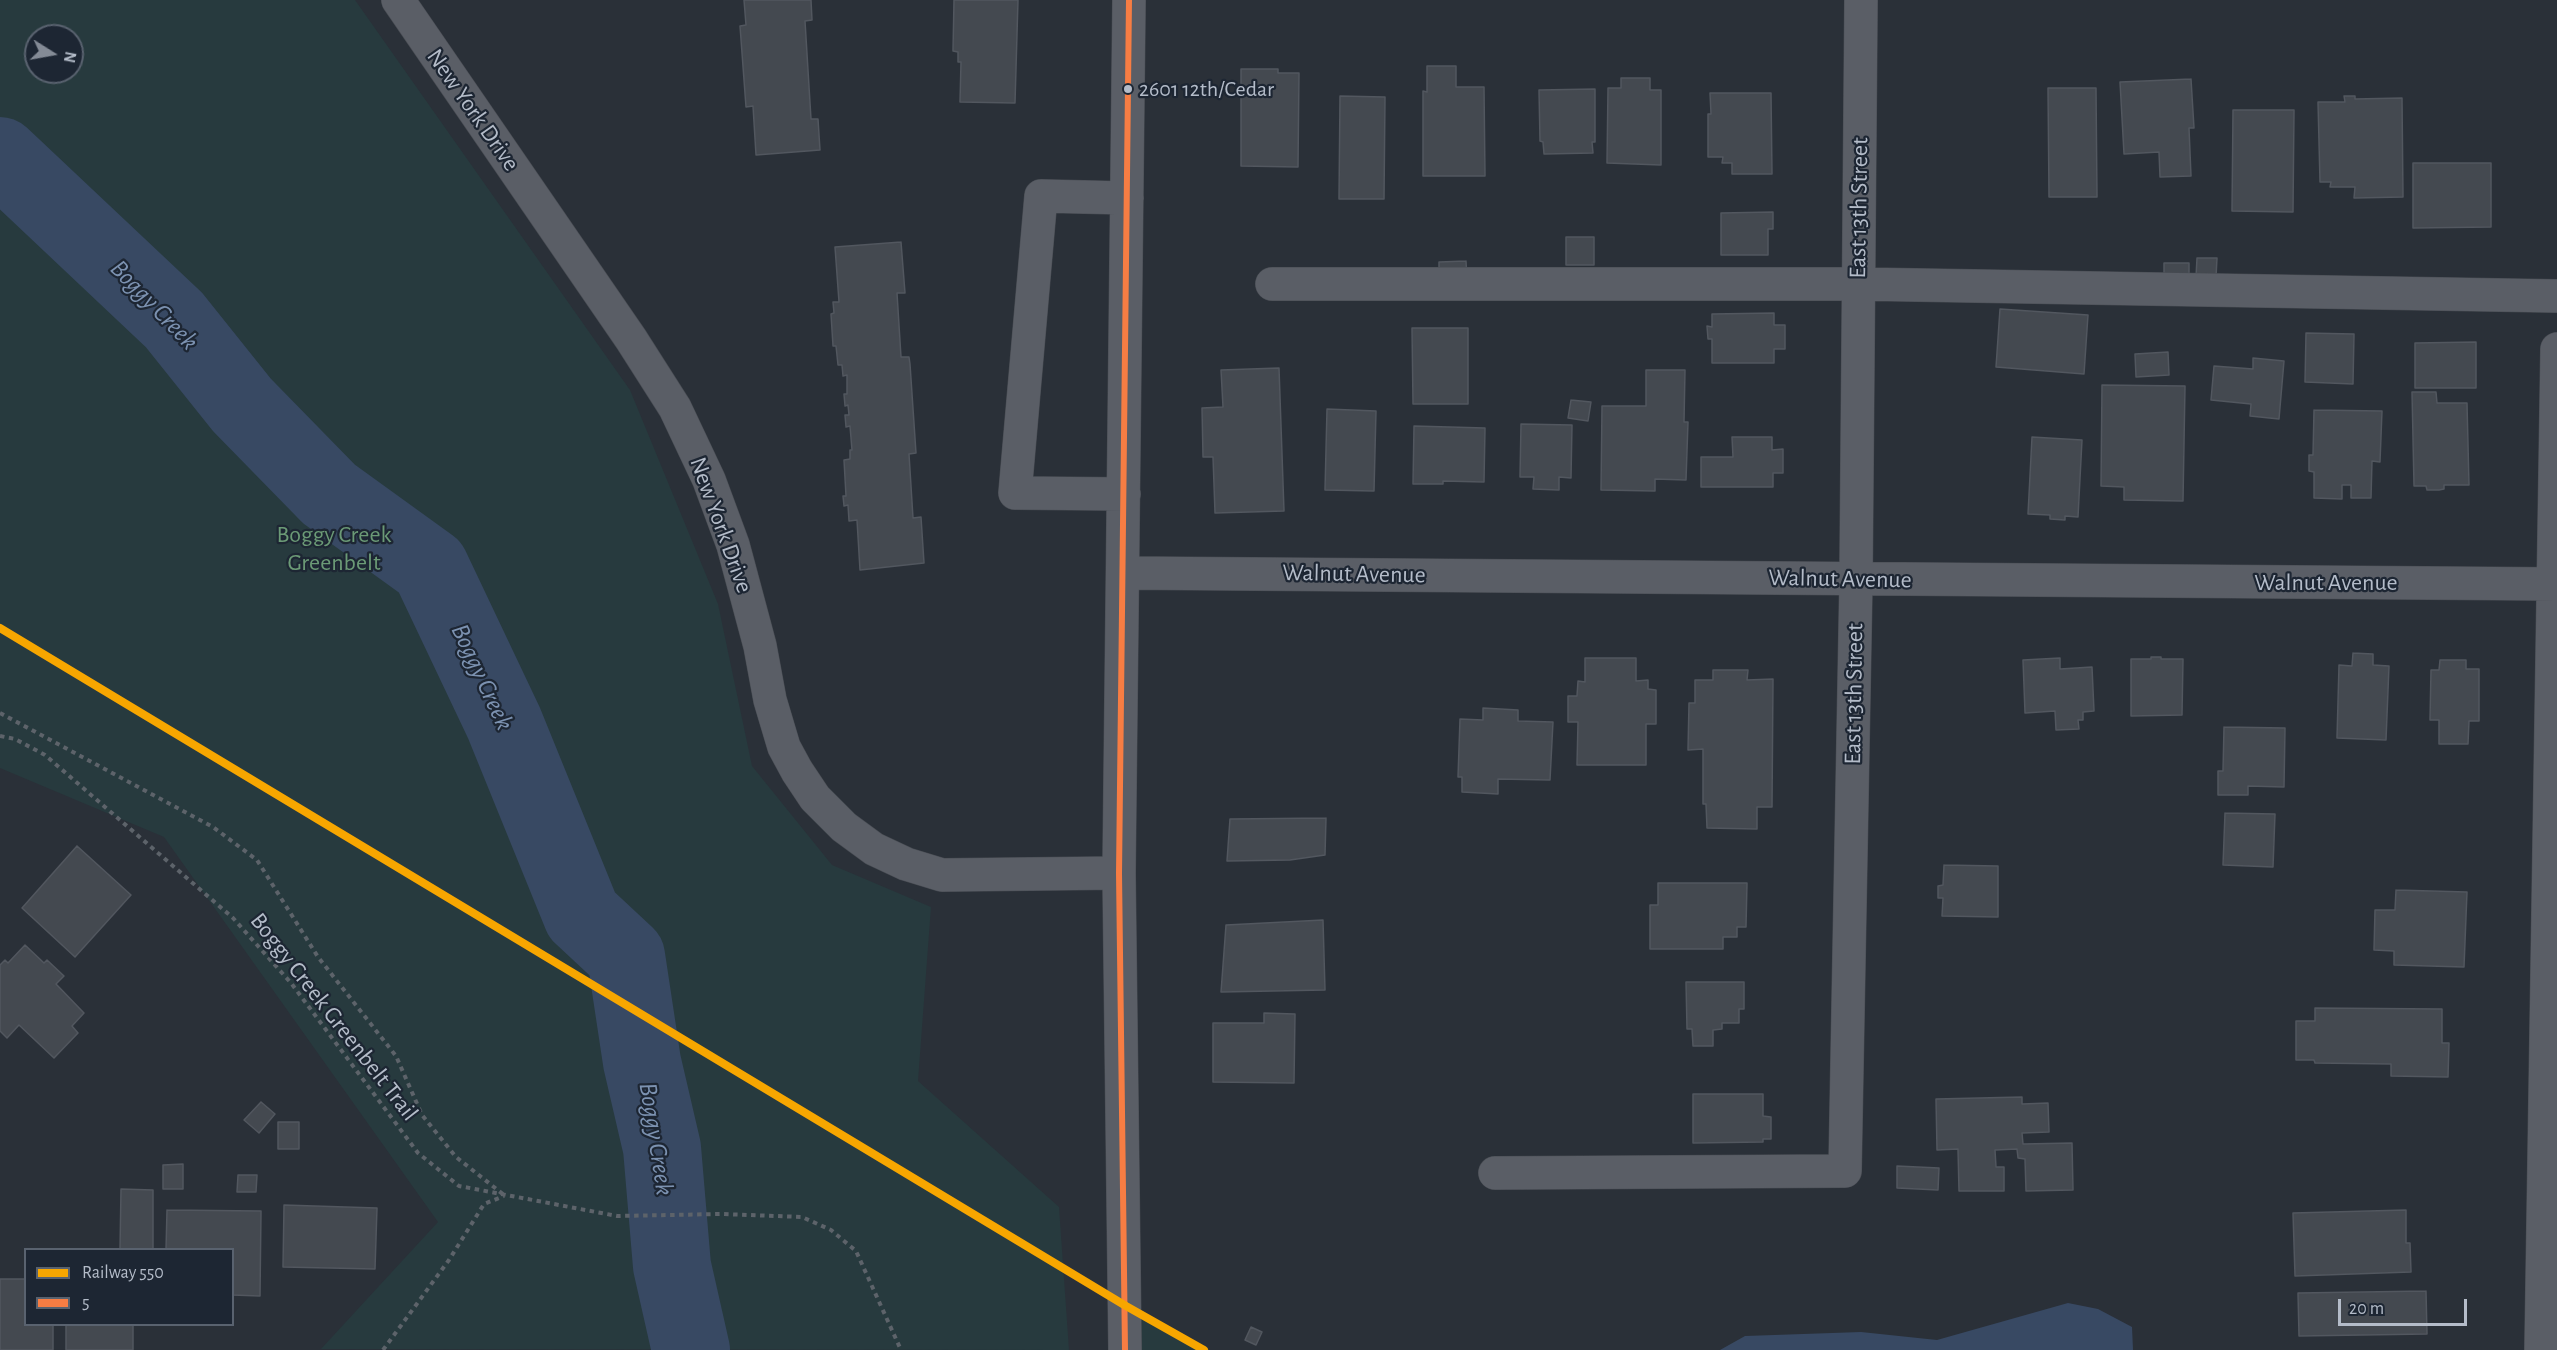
<!DOCTYPE html>
<html>
<head>
<meta charset="utf-8">
<style>
  body { margin:0 }
  #map { position:relative; width:2557px; height:1350px; overflow:hidden; background:#2a3038; font-family:"Alegreya Sans",sans-serif }
  canvas { display:block }
  .legend { position:absolute; left:24px; top:1248px; width:210px; height:78px; box-sizing:border-box; background:#1d2633; border:2px solid #59626f; margin:0; padding:8px 10px; list-style:none; font-size:18px; color:#b4bcc9 }
  .legend li { display:flex; align-items:center; gap:12px; height:30px }
  .legend b { width:30px; border:2px solid #59626f }
  .north { position:absolute; left:24px; top:24px; width:60px; height:60px; box-sizing:border-box; background:#1d2633; border:2px solid #59626f; border-radius:50%; rotate:101deg; font-size:16px; font-weight:700; line-height:24px; text-align:center; color:#b4bcc9 }
  .north::after { content:''; display:block; margin:auto; width:21px; height:27px; background:#848b96; clip-path:polygon(50% 0,100% 100%,50% 72%,0 100%) }
  .scale { position:absolute; left:2338px; top:1299px; width:129px; height:27px; box-sizing:border-box; border:3px solid #b4bcc9; border-top:0; padding-left:8px; font-size:18px; line-height:21px; white-space:nowrap; color:#b4bcc9; -webkit-text-stroke:4px #1d2633; paint-order:stroke }
</style>
</head>
<body>
<div id="map">
<canvas width="2557" height="1350"></canvas>
<ul class="legend">
<li><b style="height:8px;background:#f7a600"></b>Railway 550</li>
<li><b style="height:8px;background:#f77d43"></b>5</li>
</ul>
<div class="north">N</div>
<div class="scale">20 m</div>
</div>
<script>
const g = document.querySelector('canvas').getContext('2d');
g.lineJoin = 'round';
function fill(path, color) {
  g.fillStyle = color;
  g.fill(path, 'evenodd');
}
function shape(rows) {
  const path = new Path2D();
  for (const r of rows) {
    path.moveTo(r[0], r[1]);
    for (let i = 2; i < r.length; i += 2) path.lineTo(r[i], r[i + 1]);
  }
  return path;
}
function trace(path, color, width, dash) {
  g.strokeStyle = color;
  g.lineWidth = width;
  g.lineCap = dash ? 'butt' : 'round';
  g.setLineDash(dash || []);
  g.stroke(path);
}
function drawText(font, color, halo, rows, align = 'center') {
  g.font = font + ' "Alegreya Sans",sans-serif';
  g.lineWidth = 4.5;
  g.setLineDash([]);
  g.textBaseline = 'middle';
  g.strokeStyle = halo;
  g.fillStyle = color;
  for (const [text, x, y, turn = 0] of rows) {
    g.save();
    g.translate(x, y);
    g.rotate((+turn || 0) * Math.PI / 180);
    g.textAlign = isNaN(turn) ? turn : align;
    if (halo) g.strokeText(text, 0, 0);
    g.fillText(text, 0, 0);
    g.restore();
  }
}
const green = shape([
  [0,0,355,0,630,390,718,604,752,766,832,865,931,907,918,1081,1059,1207,1069,1350,321,1349,438,1222,164,837,0,768],
  [36,36,72,36,72,72,36,72],
  [1126,1306,1200,1350,1125,1350]
]);
const water = shape([
  [2068,1303,2098,1309,2132,1327,2133,1350,1720,1350,1745,1336,1861,1332,1937,1340]
]);
const river = shape([
  [0,156,174,320,242,405,329,494,430,567,504,723,582,915,626,956,642,1062,662,1148,672,1266,691,1350]
]);
const building = shape([
  [744,0,811,0,812,20,805,21,811,119,818,119,820,150,756,155,753,106,746,107,740,26,746,25,744,0],
  [954,0,1018,0,1015,103,960,102,961,62,958,62,958,52,953,51,954,0],
  [1427,66,1456,66,1456,87,1484,87,1485,176,1423,176,1423,91,1427,92,1427,66],
  [1241,69,1278,69,1278,73,1299,73,1298,167,1241,166,1241,69],
  [1621,78,1650,78,1650,90,1661,90,1661,165,1607,163,1608,88,1621,88,1621,78],
  [2191,79,2194,128,2189,128,2191,176,2160,177,2159,152,2124,154,2120,82,2191,79],
  [2048,88,2096,88,2097,197,2049,197,2048,88],
  [1595,89,1595,142,1592,142,1593,153,1544,154,1543,142,1540,141,1539,90,1595,89],
  [1710,93,1771,93,1772,174,1732,174,1732,163,1722,163,1723,157,1708,157,1708,114,1711,114,1710,93],
  [1340,96,1385,97,1384,199,1339,199,1340,96],
  [2344,96,2355,96,2355,99,2402,98,2403,197,2354,198,2355,187,2330,187,2331,182,2320,182,2318,102,2345,102,2344,96],
  [2233,110,2294,110,2293,212,2232,211,2233,110],
  [2413,163,2491,163,2491,227,2413,228,2413,163],
  [1773,212,1773,229,1768,229,1768,255,1721,255,1721,213,1773,212],
  [1566,237,1594,237,1594,265,1566,265,1566,237],
  [901,242,905,293,897,293,901,357,909,357,910,364,916,453,909,454,913,518,921,517,924,563,860,570,857,520,849,521,848,505,844,506,843,496,846,496,844,460,850,459,850,450,852,450,850,426,846,427,845,415,849,415,848,405,845,406,844,394,847,394,847,375,843,376,842,365,838,365,836,346,833,346,831,314,834,313,833,302,839,302,835,247,901,242],
  [2197,258,2217,258,2216,277,2196,277,2197,258],
  [1466,261,1467,279,1439,280,1439,262,1466,261],
  [2164,263,2189,263,2189,282,2164,282,2164,263],
  [2000,309,2088,315,2084,374,1996,367,2000,309],
  [1774,313,1774,325,1785,325,1785,349,1774,349,1774,363,1712,363,1712,339,1708,339,1707,326,1712,327,1712,314,1774,313],
  [1412,328,1468,328,1468,404,1413,404,1412,328],
  [2306,333,2354,334,2353,384,2305,382,2306,333],
  [2476,342,2476,388,2415,388,2415,343,2476,342],
  [2168,352,2169,375,2136,377,2135,354,2168,352],
  [2253,358,2284,361,2279,419,2250,416,2251,404,2211,400,2214,366,2253,369,2253,358],
  [1279,368,1284,511,1215,513,1213,457,1203,457,1202,408,1223,407,1221,370,1279,368],
  [1646,370,1685,370,1684,422,1688,422,1686,480,1655,479,1655,491,1601,490,1602,406,1646,406,1646,370],
  [2102,385,2185,386,2183,501,2124,500,2124,487,2101,486,2102,385],
  [2412,392,2436,392,2437,403,2467,403,2469,485,2444,485,2444,489,2439,490,2427,490,2426,486,2414,486,2412,392],
  [1571,400,1591,402,1588,421,1568,418,1571,400],
  [1327,409,1376,411,1374,491,1325,490,1327,409],
  [2314,410,2382,411,2380,462,2372,461,2371,498,2351,498,2351,485,2342,485,2342,499,2314,498,2314,472,2309,471,2309,455,2313,455,2314,410],
  [1521,424,1572,425,1571,478,1559,477,1559,490,1533,489,1534,477,1520,477,1521,424],
  [1414,426,1485,428,1484,482,1443,481,1443,484,1413,484,1414,426],
  [1732,437,1772,437,1772,450,1783,449,1783,473,1773,473,1773,487,1701,487,1701,457,1733,457,1732,437],
  [2032,437,2082,440,2078,517,2065,516,2065,520,2050,519,2050,515,2028,514,2032,437],
  [2353,653,2373,654,2373,665,2389,666,2386,740,2337,738,2339,665,2352,666,2353,653],
  [2151,657,2161,657,2161,659,2183,659,2182,715,2131,716,2131,659,2151,659,2151,657],
  [1585,658,1636,658,1636,681,1648,680,1648,689,1656,690,1656,724,1646,724,1646,765,1577,765,1578,722,1568,722,1568,696,1577,696,1578,681,1585,682,1585,658],
  [2060,658,2060,669,2092,667,2094,711,2083,712,2083,720,2078,720,2079,729,2056,730,2055,711,2025,713,2023,660,2060,658],
  [2440,660,2466,660,2466,669,2479,669,2479,721,2469,721,2468,744,2439,744,2439,720,2430,720,2431,670,2439,670,2440,660],
  [1713,670,1748,670,1747,680,1773,679,1772,807,1757,807,1757,829,1707,828,1706,804,1703,804,1703,749,1688,750,1689,703,1695,703,1695,680,1713,680,1713,670],
  [1483,708,1518,710,1518,721,1553,722,1550,780,1498,779,1498,794,1462,792,1462,777,1458,777,1460,719,1483,720,1483,708],
  [2224,727,2285,728,2284,787,2248,786,2248,795,2218,795,2218,771,2223,771,2224,727],
  [2225,813,2275,814,2273,867,2223,865,2225,813],
  [1326,818,1325,855,1290,860,1227,861,1230,819,1326,818],
  [77,846,131,895,75,957,22,908,77,846],
  [1944,865,1998,866,1998,917,1942,916,1943,898,1938,898,1938,886,1943,885,1944,865],
  [1658,883,1747,883,1746,927,1737,927,1737,937,1723,937,1723,949,1650,949,1650,905,1658,905,1658,883],
  [2396,890,2467,892,2464,967,2394,965,2394,951,2374,950,2375,910,2395,910,2396,890],
  [1323,920,1325,990,1221,992,1226,925,1323,920],
  [25,945,44,963,47,960,64,976,56,984,84,1013,72,1026,78,1033,54,1058,19,1025,7,1038,0,1031,0,965,5,960,8,963,25,945],
  [1686,982,1744,982,1744,1009,1739,1009,1739,1023,1722,1023,1722,1029,1713,1030,1713,1046,1693,1046,1692,1029,1687,1029,1686,982],
  [2315,1008,2442,1009,2442,1043,2449,1043,2448,1077,2391,1076,2391,1064,2315,1063,2314,1060,2296,1060,2296,1021,2315,1021,2315,1008],
  [1264,1013,1295,1014,1294,1083,1213,1082,1213,1023,1264,1023,1264,1013],
  [1693,1094,1763,1094,1763,1116,1771,1117,1771,1139,1763,1139,1763,1142,1693,1143,1693,1094],
  [2022,1097,2022,1104,2048,1103,2049,1132,2022,1133,2023,1144,2072,1143,2073,1190,2026,1191,2025,1159,2018,1158,2017,1149,1995,1150,1996,1167,2004,1167,2004,1191,1959,1191,1958,1149,1937,1150,1936,1099,2022,1097],
  [261,1102,275,1114,259,1133,244,1120,261,1102],
  [278,1122,299,1122,299,1149,278,1149,278,1122],
  [183,1164,183,1189,163,1189,163,1165,183,1164],
  [1897,1166,1939,1168,1938,1190,1897,1188,1897,1166],
  [238,1175,257,1175,256,1192,237,1192,238,1175],
  [121,1189,153,1190,153,1250,120,1250,121,1189],
  [284,1205,377,1208,375,1269,283,1267,284,1205],
  [167,1210,261,1211,260,1296,232,1295,232,1250,166,1250,167,1210],
  [2406,1210,2406,1243,2410,1243,2411,1272,2295,1276,2293,1213,2406,1210],
  [0,1279,26,1279,26,1324,53,1324,53,1350,0,1350,0,1279],
  [2426,1291,2427,1334,2299,1336,2298,1293,2426,1291],
  [66,1324,133,1324,133,1350,66,1350,66,1324],
  [1251,1327,1262,1332,1256,1345,1245,1340,1251,1327]
]);
const path = shape([
  [0,713,213,827,257,860,318,957,396,1056,422,1115,456,1157,504,1195],
  [0,736,15,739,45,755,233,918,291,983,418,1153,459,1186,617,1216,721,1214,802,1217,831,1230,856,1251,901,1350],
  [383,1350,449,1260,484,1204,504,1196]
]);
const minor = shape([
  [398,0,631,339,675,408,709,480,733,545,760,646,770,700,784,747,797,771,815,798,844,827,874,849,906,864,942,875,1119,873],
  [1272,284,1858,284,2557,296],
  [1124,494,1015,493,1041,196,1127,198],
  [1123,573,2557,584],
  [1495,1173,1845,1171,1856,580,1861,0],
  [1125,1350,1119,873,1129,0],
  [2541,1350,2557,349]
]);
const bus1 = shape([
  [1125,1350,1119,873,1129,0]
]);
const rail1 = shape([
  [0,628,1126,1306,1204,1350]
]);
const markers = [
  [1128,89,5,"#b4bcc9"]
];
const busNames = [
  ["2601 12th/Cedar",1139,89]
];
const streetNames = [
  ["New York Drive",473,110,55],
  ["East 13th Street",1859,208,-89],
  ["New York Drive",721,525,70],
  ["Walnut Avenue",1354,574,1],
  ["Walnut Avenue",1840,579,1],
  ["Walnut Avenue",2326,583],
  ["East 13th Street",1854,694,-89],
  ["Boggy Creek Greenbelt Trail",334,1017,52]
];
const parkNames = [
  ["Boggy Creek",334,535],
  ["Greenbelt",334,563]
];
const waterNames = [
  ["Boggy Creek",154,305,46],
  ["Boggy Creek",482,677,65],
  ["Boggy Creek",656,1139,81]
];
fill(green, '#273a3e');
fill(water, '#384963');
trace(river, '#384963', 78);
fill(building, '#444950');
trace(building, '#52575f', 1.5);
trace(minor, '#484c53', 34);
trace(path, '#5d636a', 4, [4.5, 4.5]);
trace(minor, '#5a5e66', 33);
trace(bus1, '#f77d43', 6);
trace(rail1, '#f7a600', 8);
for (const [x, y, r, color] of markers) {
  const dot = new Path2D();
  dot.arc(x, y, r, 0, 2 * Math.PI);
  g.fillStyle = color;
  g.fill(dot);
  trace(dot, '#1d2633', 2);
}
drawText('22px', '#b4bcc9', '#1d2633', busNames, 'left');
drawText('24px', '#b4bcc9', '#1d2633', streetNames);
drawText('24px', '#6b9a76', '#1d2633', parkNames);
drawText('italic 26px', '#7c92b1', '#1d2633', waterNames);
</script>
</body>
</html>
